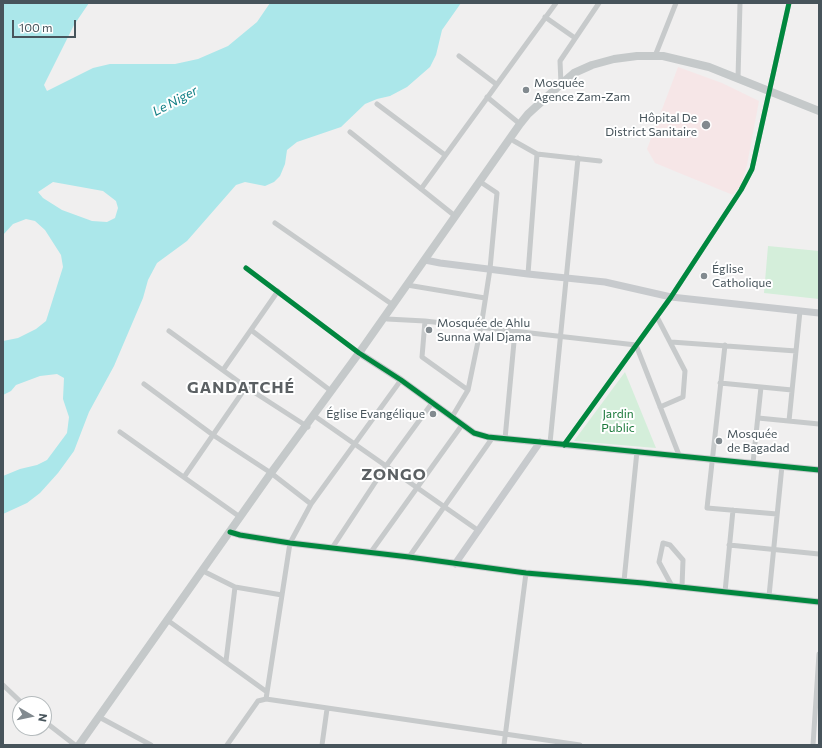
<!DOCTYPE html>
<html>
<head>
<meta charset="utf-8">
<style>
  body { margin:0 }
  #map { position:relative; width:822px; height:748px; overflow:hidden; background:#f0efef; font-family:Commissioner,sans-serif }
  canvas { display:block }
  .frame { position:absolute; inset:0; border:4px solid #47545b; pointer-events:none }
  .north { position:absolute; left:12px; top:696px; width:40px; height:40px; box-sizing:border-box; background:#fff; border:1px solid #b5bbbd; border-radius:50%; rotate:99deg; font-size:11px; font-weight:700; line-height:16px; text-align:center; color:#47545b }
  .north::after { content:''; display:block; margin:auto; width:14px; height:18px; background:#828a8f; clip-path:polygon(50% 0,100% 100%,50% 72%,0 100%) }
  .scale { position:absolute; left:12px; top:20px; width:64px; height:18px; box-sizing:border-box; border:2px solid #47545b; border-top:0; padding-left:5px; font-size:12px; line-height:14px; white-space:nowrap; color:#47545b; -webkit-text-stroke:3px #fff; paint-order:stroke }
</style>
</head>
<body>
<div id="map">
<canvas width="822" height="748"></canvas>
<div class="frame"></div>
<div class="north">N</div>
<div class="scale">100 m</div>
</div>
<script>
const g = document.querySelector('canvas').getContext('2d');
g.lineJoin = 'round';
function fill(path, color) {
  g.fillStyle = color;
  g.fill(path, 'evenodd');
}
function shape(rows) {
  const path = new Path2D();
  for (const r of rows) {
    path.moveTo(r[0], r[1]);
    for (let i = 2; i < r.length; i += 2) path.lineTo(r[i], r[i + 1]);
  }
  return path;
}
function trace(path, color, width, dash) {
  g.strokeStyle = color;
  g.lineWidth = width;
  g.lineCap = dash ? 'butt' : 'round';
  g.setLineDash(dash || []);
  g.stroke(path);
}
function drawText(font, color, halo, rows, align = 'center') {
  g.font = font + ' Commissioner,sans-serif';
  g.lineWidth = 4;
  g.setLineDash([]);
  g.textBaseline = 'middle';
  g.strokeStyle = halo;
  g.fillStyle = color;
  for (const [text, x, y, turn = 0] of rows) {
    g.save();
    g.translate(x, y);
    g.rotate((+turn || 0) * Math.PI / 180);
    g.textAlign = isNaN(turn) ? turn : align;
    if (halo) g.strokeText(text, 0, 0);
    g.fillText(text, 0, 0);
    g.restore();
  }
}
const medical = shape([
  [678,67,722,83,759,101,747,165,741,185,733,195,655,163,647,149]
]);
const green = shape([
  [768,246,819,251,819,299,764,293],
  [625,372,656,448,574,441]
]);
const water = shape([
  [3,3,89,3,74,25,44,85,47,91,93,68,110,64,175,64,198,59,228,46,257,22,270,3,461,3,442,30,436,55,430,67,407,87,390,96,377,99,365,104,341,127,297,142,287,150,285,164,280,176,274,182,265,186,245,182,236,185,187,241,157,263,148,280,143,298,114,366,89,412,74,451,58,473,40,493,27,503,3,514,3,476,20,469,37,465,47,460,67,433,69,417,63,399,64,378,57,374,40,376,16,385,11,391,3,395,3,341,18,338,36,329,46,321,63,267,61,255,45,230,35,221,26,219,13,224,3,235],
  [53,182,103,191,116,201,118,208,115,218,107,222,92,221,62,210,43,198,38,192]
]);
const street = shape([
  [545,17,575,38],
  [459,56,496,84],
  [655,56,676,3],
  [738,78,740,3],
  [561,84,560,61,599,3],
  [487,97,520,124],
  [377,104,445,155],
  [350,132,455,216],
  [514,141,537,154,600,161],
  [421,189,556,3],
  [275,223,393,305],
  [246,268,359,353],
  [528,274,537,154],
  [407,285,485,298],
  [657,317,685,371,683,397,660,407],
  [387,319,425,321,636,345,679,455],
  [425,321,422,357,468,390],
  [251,330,331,391],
  [169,331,246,387,308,427],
  [671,342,796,351],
  [725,345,707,508,777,514],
  [223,370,278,291],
  [720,383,792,390],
  [144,384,213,435,271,473,311,504],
  [316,417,479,531],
  [452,417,468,390,481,327,490,269,497,193,482,183],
  [758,418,819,424],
  [789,421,800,311],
  [120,432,240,517],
  [505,439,515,331],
  [550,443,578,158],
  [564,445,671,297,741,190,752,169,789,3],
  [753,463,761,387],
  [184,477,246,387],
  [729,545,819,554],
  [332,548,386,466,432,403],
  [371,552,462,425],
  [409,557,493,437],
  [205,572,235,587,282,595],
  [624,581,637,451],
  [672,586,659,562,663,543,670,545,683,560,682,587],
  [725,592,733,510],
  [769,596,782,466],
  [170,622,267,692],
  [226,661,235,587],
  [3,685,23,704],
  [266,699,290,543,311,504,401,380],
  [99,717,151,745],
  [44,721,75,745],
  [227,745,258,701,266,699,580,745],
  [322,745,327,709],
  [504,745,526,573],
  [813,745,819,654]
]);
const secondary = shape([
  [425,260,440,263,528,274,605,282,671,297,819,313],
  [359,353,401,380,474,433,488,437,819,470],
  [230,532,240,535,290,543,409,557,526,573,643,583,819,602],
  [455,564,540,442]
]);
const primary = shape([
  [79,745,271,473,359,353,520,124,528,114,561,84,574,73,592,65,614,59,637,56,663,56,709,67,819,111]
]);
const cycleway = shape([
  [246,268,359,353,401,380,474,433,488,437,540,442,819,470],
  [564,445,671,297,741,190,752,169,789,3],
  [230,532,240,535,290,543,409,557,526,573,643,583,819,602]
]);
const markers = [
  [526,90,4,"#828a8f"],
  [706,125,5,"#828a8f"],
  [704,276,4,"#828a8f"],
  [429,330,4,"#828a8f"],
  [433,414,4,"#828a8f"],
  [719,441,4,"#828a8f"]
];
const poiNames = [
  ["Mosquée",534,83],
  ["Agence Zam-Zam",534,97],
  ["Hôpital De",697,118,"right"],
  ["District Sanitaire",697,132,"right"],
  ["Église",712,269],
  ["Catholique",712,283],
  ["Mosquée de Ahlu",437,323],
  ["Sunna Wal Djama",437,337],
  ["Église Evangélique",425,414,"right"],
  ["Mosquée",727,434],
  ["de Bagadad",727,448]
];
const parkNames = [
  ["Jardin",618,414],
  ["Public",618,428]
];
const waterNames = [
  ["Le Niger",175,101,-28]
];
const districtNames = [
  ["GANDATCHÉ",241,388],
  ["ZONGO",394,475]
];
fill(medical, '#f6e6e7');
fill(green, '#d4eeda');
fill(water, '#abe7ea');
trace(street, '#c7cacb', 5);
trace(secondary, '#c7cacd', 7);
trace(primary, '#c5c9ca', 8);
trace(cycleway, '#00873e', 5);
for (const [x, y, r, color] of markers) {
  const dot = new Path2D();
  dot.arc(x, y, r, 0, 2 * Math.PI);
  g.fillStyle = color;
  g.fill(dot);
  trace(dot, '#fff', 1.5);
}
drawText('12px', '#47545b', '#fff', poiNames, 'left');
drawText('12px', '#1b793b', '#fff', parkNames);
drawText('italic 13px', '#127f85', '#fff', waterNames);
g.letterSpacing = '1px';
drawText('bold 16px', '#5b6063', '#fff', districtNames);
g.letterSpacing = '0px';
</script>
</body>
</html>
